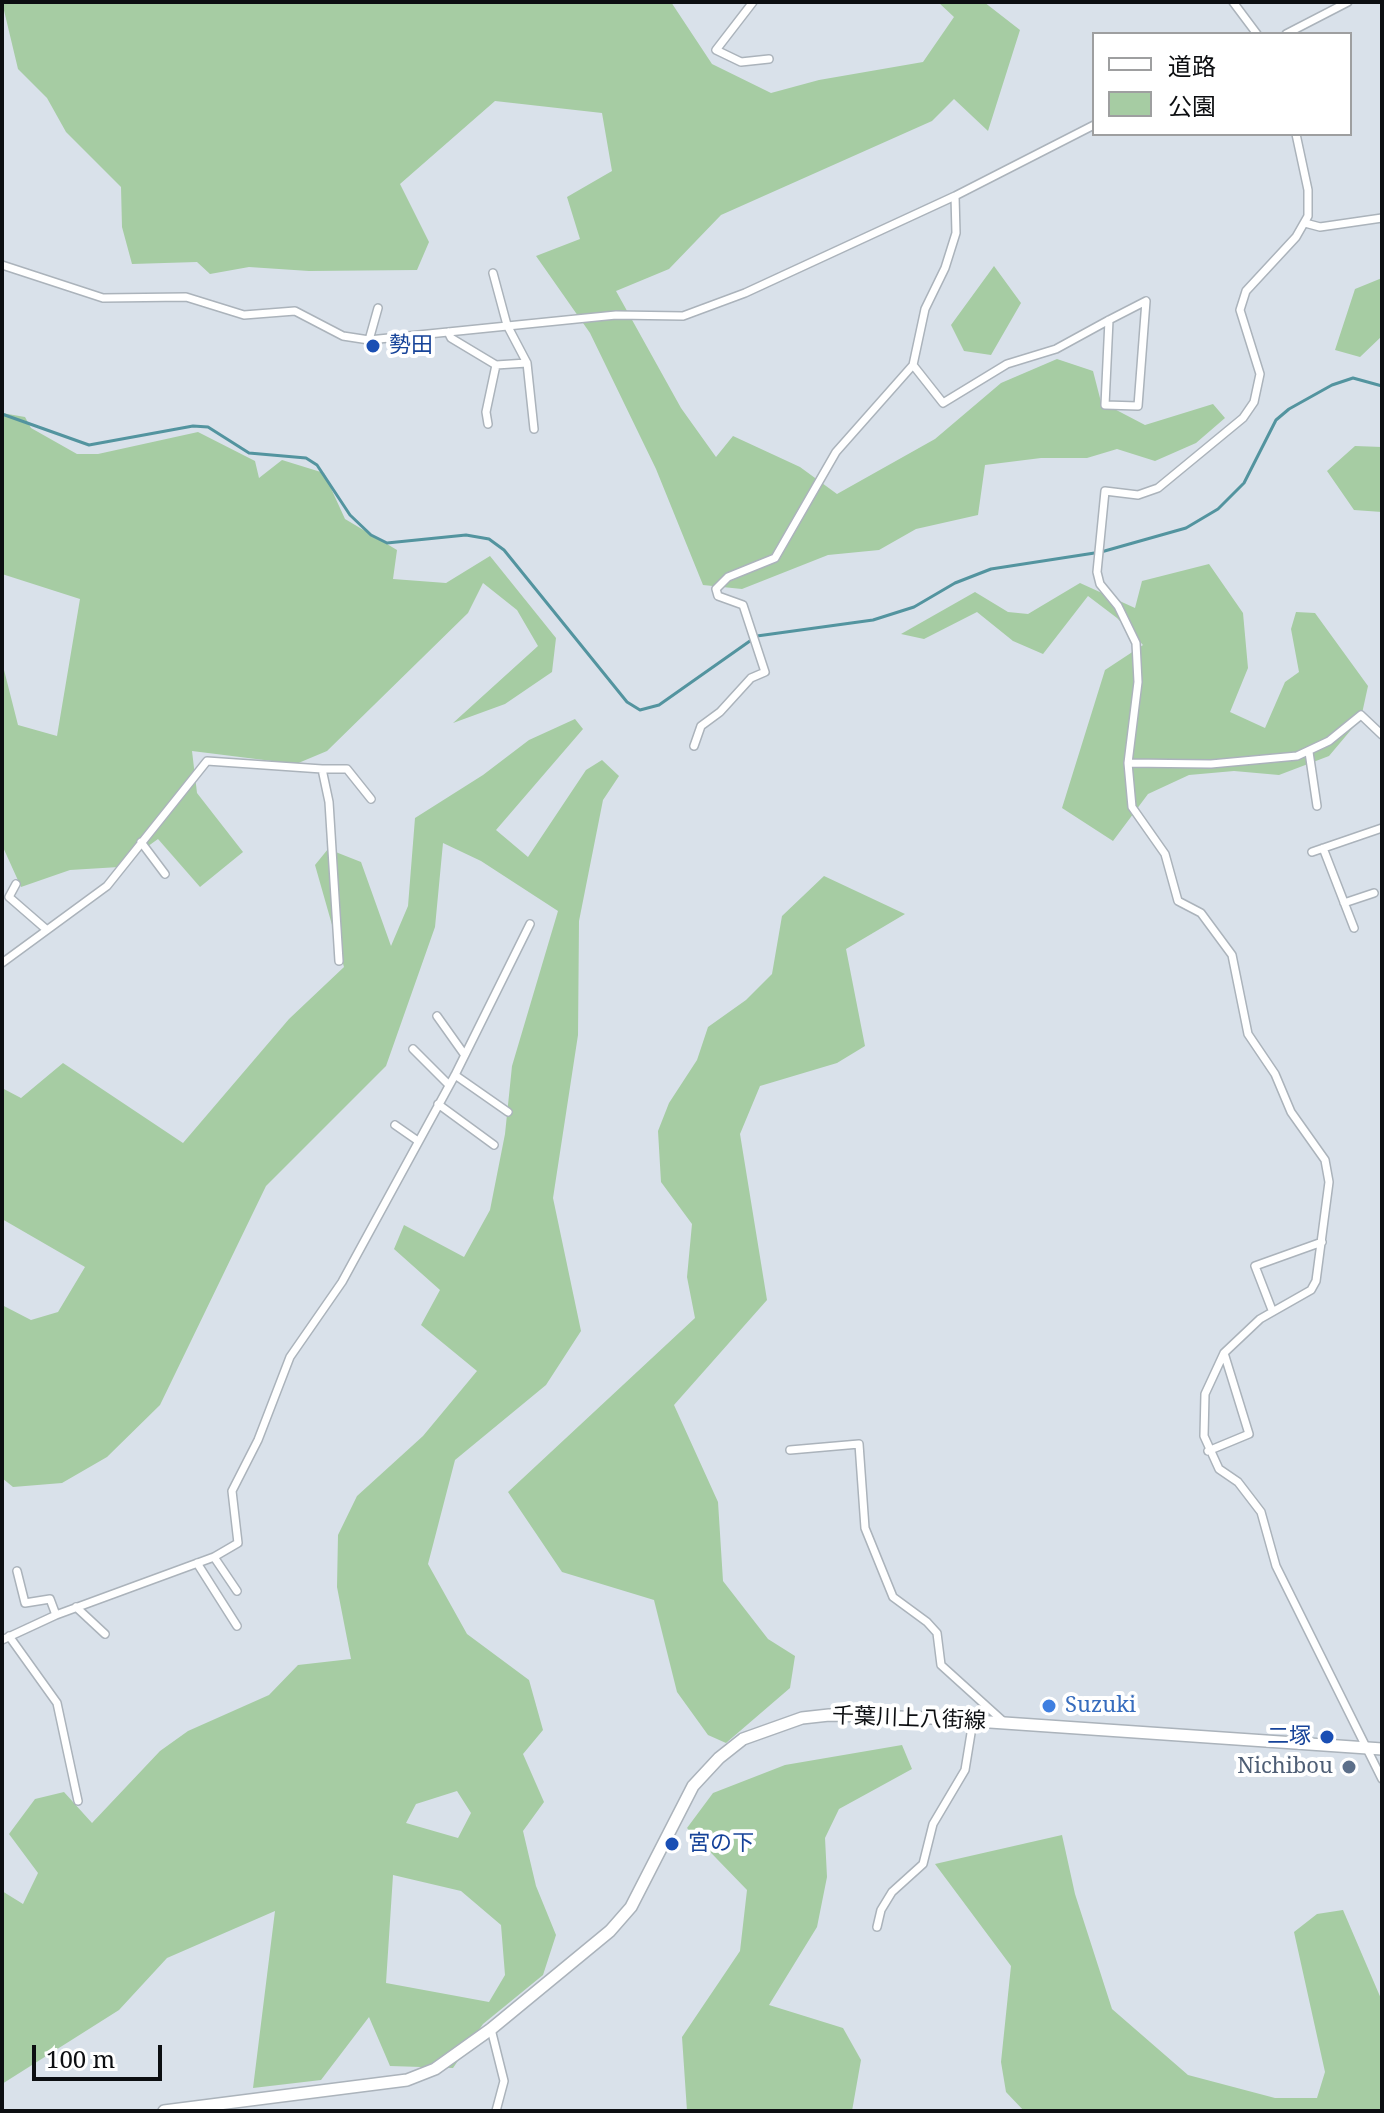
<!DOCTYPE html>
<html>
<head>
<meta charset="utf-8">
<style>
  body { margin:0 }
  #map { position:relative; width:1384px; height:2113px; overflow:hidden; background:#d9e1ea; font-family:"Noto Serif","Noto Sans JP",serif }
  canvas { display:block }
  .frame { position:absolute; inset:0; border:4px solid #0c0e11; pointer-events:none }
  .legend { position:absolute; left:1092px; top:32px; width:260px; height:104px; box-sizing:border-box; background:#fff; border:2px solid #9e9fa0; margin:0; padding:10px 14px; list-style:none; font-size:24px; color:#0c0e11 }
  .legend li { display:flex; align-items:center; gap:16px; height:40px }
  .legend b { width:40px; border:2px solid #9e9fa0 }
  .scale { position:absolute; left:32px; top:2045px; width:130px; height:36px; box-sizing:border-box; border:4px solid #0c0e11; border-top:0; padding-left:10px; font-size:24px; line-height:28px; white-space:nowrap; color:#0c0e11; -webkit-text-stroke:6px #fff; paint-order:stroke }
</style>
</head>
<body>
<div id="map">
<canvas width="1384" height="2113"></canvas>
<div class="frame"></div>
<ul class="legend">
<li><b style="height:10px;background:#fff"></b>道路</li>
<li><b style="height:22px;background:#a6cca3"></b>公園</li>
</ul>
<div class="scale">100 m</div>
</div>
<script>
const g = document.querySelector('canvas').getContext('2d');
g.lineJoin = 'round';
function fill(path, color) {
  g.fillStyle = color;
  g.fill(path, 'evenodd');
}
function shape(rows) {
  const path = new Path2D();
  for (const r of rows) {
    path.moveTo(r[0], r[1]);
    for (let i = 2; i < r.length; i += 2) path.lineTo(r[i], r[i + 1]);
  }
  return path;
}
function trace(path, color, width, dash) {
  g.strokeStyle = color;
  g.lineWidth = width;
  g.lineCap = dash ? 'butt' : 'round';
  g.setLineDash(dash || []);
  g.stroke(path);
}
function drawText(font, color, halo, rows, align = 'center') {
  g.font = font + ' "Noto Serif","Noto Sans JP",serif';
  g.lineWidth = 8;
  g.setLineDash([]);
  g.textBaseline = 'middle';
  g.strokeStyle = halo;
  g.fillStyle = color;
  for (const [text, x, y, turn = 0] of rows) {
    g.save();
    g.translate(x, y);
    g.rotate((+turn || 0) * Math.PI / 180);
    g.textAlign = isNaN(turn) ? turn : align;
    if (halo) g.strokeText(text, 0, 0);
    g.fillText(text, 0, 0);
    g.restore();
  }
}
const green = shape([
  [2,2,671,2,712,64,771,93,819,80,923,62,954,17,938,2,984,2,1020,30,988,131,954,99,932,121,721,215,669,269,616,291,681,408,716,457,733,436,800,467,837,494,935,439,1001,383,1057,359,1093,371,1101,402,1145,425,1213,404,1225,418,1196,443,1155,461,1117,449,1087,458,1041,458,985,465,978,515,916,529,879,550,828,555,742,589,703,585,656,469,590,333,536,256,580,239,567,197,612,171,602,113,495,101,400,184,429,242,417,270,309,271,249,267,210,274,197,262,132,264,122,227,121,187,66,132,47,98,18,69],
  [994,266,1021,303,991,355,964,351,951,325],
  [1382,278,1382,336,1360,357,1335,350,1355,289],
  [2,413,25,417,31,428,77,454,98,454,198,432,255,461,259,478,282,460,324,473,345,519,397,550,393,579,446,583,490,556,556,638,552,672,505,704,453,723,538,646,517,610,483,583,468,613,327,751,296,764,192,751,197,793,243,852,200,887,158,839,119,867,70,870,21,887,2,845,2,662,18,725,57,736,80,599,2,574],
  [1355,446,1382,447,1382,512,1354,510,1327,471],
  [1209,564,1243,613,1248,668,1230,712,1265,728,1285,682,1299,672,1291,629,1296,612,1315,613,1368,686,1361,718,1329,756,1279,775,1234,771,1189,775,1148,794,1113,841,1062,808,1105,670,1143,645,1117,618,1088,596,1043,654,1013,641,977,612,924,639,901,634,975,592,1008,612,1028,614,1080,583,1135,608,1142,581],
  [575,719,583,729,496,830,528,857,586,770,602,760,619,776,603,800,579,921,578,1035,553,1198,581,1331,546,1385,455,1460,428,1564,467,1634,529,1680,543,1730,523,1754,544,1802,523,1831,536,1886,556,1935,543,1975,483,2024,453,2068,390,2066,369,2017,321,2080,253,2088,275,1911,167,1958,119,2010,2,2084,2,1891,23,1904,38,1873,9,1834,35,1799,64,1792,92,1823,160,1751,188,1731,269,1695,298,1665,351,1659,337,1587,338,1535,357,1496,423,1436,477,1371,421,1325,440,1290,394,1249,404,1225,464,1257,490,1210,505,1134,512,1066,558,911,481,861,443,843,435,927,386,1066,266,1186,160,1405,107,1457,62,1483,13,1487,2,1478,2,1305,31,1320,58,1312,85,1267,2,1219,2,1088,21,1098,63,1063,183,1143,289,1019,344,967,315,865,328,849,361,862,391,946,408,906,415,818,483,775,529,740],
  [457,1791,471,1813,458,1838,406,1823,416,1804],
  [393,1875,461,1891,501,1925,505,1975,489,2002,386,1983],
  [824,876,905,914,846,949,865,1046,837,1063,760,1086,740,1134,767,1300,674,1405,718,1502,723,1581,768,1639,795,1656,790,1688,726,1743,708,1735,677,1692,654,1600,562,1572,508,1492,695,1318,687,1277,692,1224,661,1182,658,1131,669,1103,697,1060,708,1027,746,1000,772,974,782,916],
  [902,1745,912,1769,839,1809,825,1838,827,1877,817,1927,769,2005,843,2028,861,2060,852,2111,687,2111,682,2037,740,1951,747,1890,687,1828,713,1793,785,1765],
  [1062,1835,1075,1894,1112,2009,1188,2075,1275,2098,1317,2098,1325,2072,1294,1932,1317,1914,1343,1910,1382,2001,1382,2111,1024,2111,1006,2092,1001,2062,1011,1966,935,1864]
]);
const stream = shape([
  [2,414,89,445,193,426,208,427,249,453,306,458,317,465,350,515,371,535,387,543,466,535,489,539,504,550,627,702,640,710,659,705,757,636,873,620,914,607,955,583,991,569,1101,552,1186,528,1218,509,1244,483,1276,420,1289,409,1332,385,1353,378,1382,386]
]);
const minor = shape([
  [753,2,716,50,741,62,769,59],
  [1233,2,1257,34],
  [1286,34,1348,2],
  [1296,134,1308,190,1308,216,1296,237,1246,291,1240,310,1260,374,1254,402,1243,418,1158,488,1138,495,1105,491,1097,572,1100,584,1118,606,1136,643,1138,682,1128,763,1132,807,1165,854,1178,901,1201,913,1232,955,1248,1034,1275,1074,1291,1112,1325,1160,1329,1182,1316,1281,1311,1290,1260,1319,1224,1353,1205,1394,1204,1436,1219,1469,1238,1482,1261,1512,1276,1566,1382,1779],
  [1305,223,1320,227,1382,218],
  [2,265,103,298,186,297,244,315,295,311,343,336,369,340,616,315,683,316,745,293,955,196,1094,125],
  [493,273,507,325,527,363,534,429],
  [448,332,451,338,496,365,527,363],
  [369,340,378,308],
  [913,365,943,403,1007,364,1056,349,1109,320,1146,301,1138,406,1105,405,1109,320],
  [488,424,486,412,496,365],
  [694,746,701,726,720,712,751,678,765,672,743,605,718,596,716,589,728,577,775,558,836,452,913,365,925,309,945,268,956,233,955,196],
  [1309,752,1317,806],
  [1128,763,1211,764,1297,756,1329,741,1361,715,1382,735],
  [141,842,165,874],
  [1323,848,1354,928],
  [1312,852,1382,828],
  [16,884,9,897,47,930],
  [1344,903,1374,893],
  [339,961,329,802,322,769,347,769,371,799],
  [2,963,107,886,207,761,322,769],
  [437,1016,464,1054],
  [413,1049,449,1085],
  [455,1075,508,1112],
  [438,1104,494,1145],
  [395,1125,418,1141],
  [1272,1310,1255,1266,1322,1242],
  [790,1450,859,1444,865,1528,893,1597,927,1622,937,1633,941,1665,1004,1722],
  [1208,1451,1249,1434,1224,1353],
  [214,1557,237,1591],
  [197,1563,237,1626],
  [17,1571,25,1603,50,1599,56,1615],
  [76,1607,105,1634],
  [9,1636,57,1703,78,1801],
  [2,1640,56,1615,214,1557,238,1543,232,1491,258,1440,290,1357,342,1282,455,1075,530,924],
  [877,1927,881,1910,892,1892,923,1864,933,1824,965,1770,973,1721],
  [491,2029,504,2081,496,2111]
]);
const primary = shape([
  [164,2111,407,2080,435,2069,491,2029,610,1931,631,1907,693,1786,719,1758,743,1739,802,1718,829,1715,932,1718,1382,1749]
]);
const markers = [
  [373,346,8,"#1a4fb4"],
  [1049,1706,8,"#3f7fe0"],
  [1327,1737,8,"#1a4fb4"],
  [1349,1767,8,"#5c6f8a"],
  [672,1844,8,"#1a4fb4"]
];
const transitNames = [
  ["勢田",389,346],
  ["二塚",1311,1737,"right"],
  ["宮の下",688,1844]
];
const shopNames = [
  ["Suzuki",1065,1706]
];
const streetNames = [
  ["千葉川上八街線",909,1719,2]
];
const serviceNames = [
  ["Nichibou",1333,1767]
];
fill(green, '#a6cca3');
trace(stream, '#53949f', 3);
trace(minor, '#abb3bb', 10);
trace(primary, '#abb3bb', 14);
trace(minor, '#fff', 7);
trace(primary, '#fff', 11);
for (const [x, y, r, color] of markers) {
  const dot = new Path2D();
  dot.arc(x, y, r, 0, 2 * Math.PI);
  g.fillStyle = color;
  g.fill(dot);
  trace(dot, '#fff', 3);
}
drawText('22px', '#164399', '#fff', transitNames, 'left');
drawText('22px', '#366cbe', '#fff', shopNames, 'left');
drawText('22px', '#0c0e11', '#fff', streetNames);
drawText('22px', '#4e5e75', '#fff', serviceNames, 'right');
</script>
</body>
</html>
